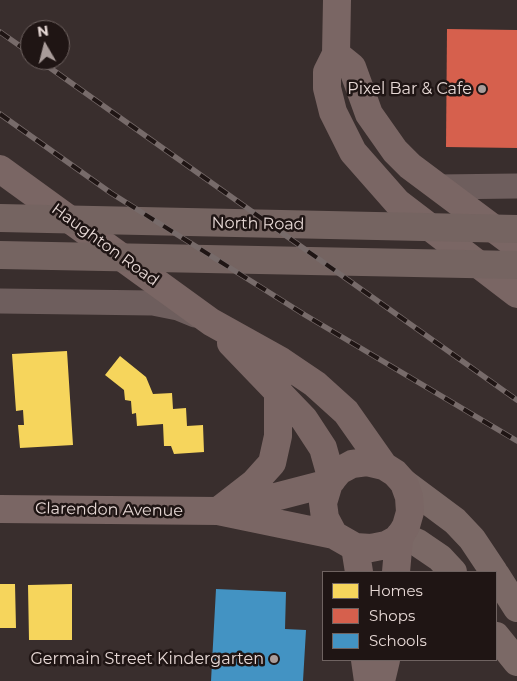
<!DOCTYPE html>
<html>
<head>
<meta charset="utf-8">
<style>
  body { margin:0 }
  #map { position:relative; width:517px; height:681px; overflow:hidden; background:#392e2d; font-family:Montserrat,sans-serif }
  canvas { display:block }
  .legend { position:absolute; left:322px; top:571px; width:175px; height:90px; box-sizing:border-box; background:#1f1514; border:1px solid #6f6361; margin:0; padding:6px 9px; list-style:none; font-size:15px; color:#e6d8d5 }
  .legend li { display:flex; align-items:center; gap:10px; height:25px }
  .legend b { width:25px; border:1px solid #6f6361 }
  .north { position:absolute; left:20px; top:20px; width:50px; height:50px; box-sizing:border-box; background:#1f1514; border:1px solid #6f6361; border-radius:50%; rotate:352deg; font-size:14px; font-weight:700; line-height:20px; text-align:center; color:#e6d8d5 }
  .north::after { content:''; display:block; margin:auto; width:18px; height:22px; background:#a99c9a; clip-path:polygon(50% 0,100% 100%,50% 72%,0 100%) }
</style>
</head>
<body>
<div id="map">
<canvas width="517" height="681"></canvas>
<ul class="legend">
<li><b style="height:14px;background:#f6d55c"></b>Homes</li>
<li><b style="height:14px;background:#d6604d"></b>Shops</li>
<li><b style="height:14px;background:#4393c3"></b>Schools</li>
</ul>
<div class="north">N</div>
</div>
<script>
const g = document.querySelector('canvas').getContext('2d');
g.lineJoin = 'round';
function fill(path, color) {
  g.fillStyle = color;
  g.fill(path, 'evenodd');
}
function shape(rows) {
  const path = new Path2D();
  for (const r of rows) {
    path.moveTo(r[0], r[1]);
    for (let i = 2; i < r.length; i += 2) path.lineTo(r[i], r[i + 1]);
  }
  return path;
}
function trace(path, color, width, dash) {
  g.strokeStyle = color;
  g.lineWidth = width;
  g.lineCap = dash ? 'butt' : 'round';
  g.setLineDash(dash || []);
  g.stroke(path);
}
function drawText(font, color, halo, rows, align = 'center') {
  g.font = font + ' Montserrat,sans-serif';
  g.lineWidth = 5;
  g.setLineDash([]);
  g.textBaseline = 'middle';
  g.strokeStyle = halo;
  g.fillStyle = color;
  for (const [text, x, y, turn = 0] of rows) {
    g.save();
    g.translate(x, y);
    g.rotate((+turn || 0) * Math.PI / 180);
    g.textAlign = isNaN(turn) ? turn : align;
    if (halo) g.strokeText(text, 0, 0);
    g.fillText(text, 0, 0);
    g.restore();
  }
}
const homes = shape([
  [67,351,73,445,20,448,18,425,24,425,23,410,16,411,12,354],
  [120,356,146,377,153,394,172,393,173,409,186,408,187,426,203,425,204,452,174,454,171,446,164,446,163,424,137,426,136,413,132,414,131,401,125,400,124,390,105,375],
  [0,584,15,584,16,628,0,628],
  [72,584,72,640,29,640,28,585]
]);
const shops = shape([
  [447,29,517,30,517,148,446,147]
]);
const schools = shape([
  [216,589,286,592,285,629,306,630,303,681,211,681]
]);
const street = shape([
  [438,187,517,186],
  [0,301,153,303,178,308,195,315]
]);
const secondary = shape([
  [404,483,455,521,472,539,494,572],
  [400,535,418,543,440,558,453,572],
  [496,575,517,608],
  [496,636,517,662]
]);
const primary = shape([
  [337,0,336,54,327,72,327,88,333,112,353,152,397,202,517,294],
  [336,54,352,67,369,114,395,151,410,166,517,246],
  [0,169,211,322,281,361,315,384,346,412,384,466],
  [231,343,304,419,323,448,332,480],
  [367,462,384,466,395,473,404,483,409,497,410,512,406,526,399,538,386,545,371,548,355,547,334,535,325,518,323,503,329,483,339,471,352,464,367,462],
  [0,509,218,511,334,535],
  [229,509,329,483],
  [218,511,254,483,272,463,278,436,278,390],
  [355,547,359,572],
  [396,572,399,538],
  [365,660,368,681],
  [381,681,386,660]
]);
const highway = shape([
  [0,218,517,229],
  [0,255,517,265]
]);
const rail = shape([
  [0,32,30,53],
  [39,60,517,400],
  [0,114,111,193,305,315,517,441]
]);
const markers = [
  [482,89,5,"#a99c9a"],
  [274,659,5,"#a99c9a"]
];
const poiNames = [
  ["Pixel Bar & Cafe",472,89],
  ["Germain Street Kindergarten",264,659]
];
const streetNames = [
  ["North Road",258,224,1],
  ["Haughton Road",105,245,36],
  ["Clarendon Avenue",109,510,1]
];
fill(homes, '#f6d55c');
fill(shops, '#d6604d');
fill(schools, '#4393c3');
trace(street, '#6e5e5d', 25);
trace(secondary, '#7b6966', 28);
trace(primary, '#7a6664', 28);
trace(highway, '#756461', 28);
trace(rail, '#776b6a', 5.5);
trace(rail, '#1f1514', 4, [11]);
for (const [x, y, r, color] of markers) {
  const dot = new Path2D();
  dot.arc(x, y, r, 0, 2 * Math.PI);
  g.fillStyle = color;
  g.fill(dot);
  trace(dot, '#1f1514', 2);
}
drawText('16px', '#e6d8d5', '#1f1514', poiNames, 'right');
drawText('16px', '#e6d8d5', '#1f1514', streetNames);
</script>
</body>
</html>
